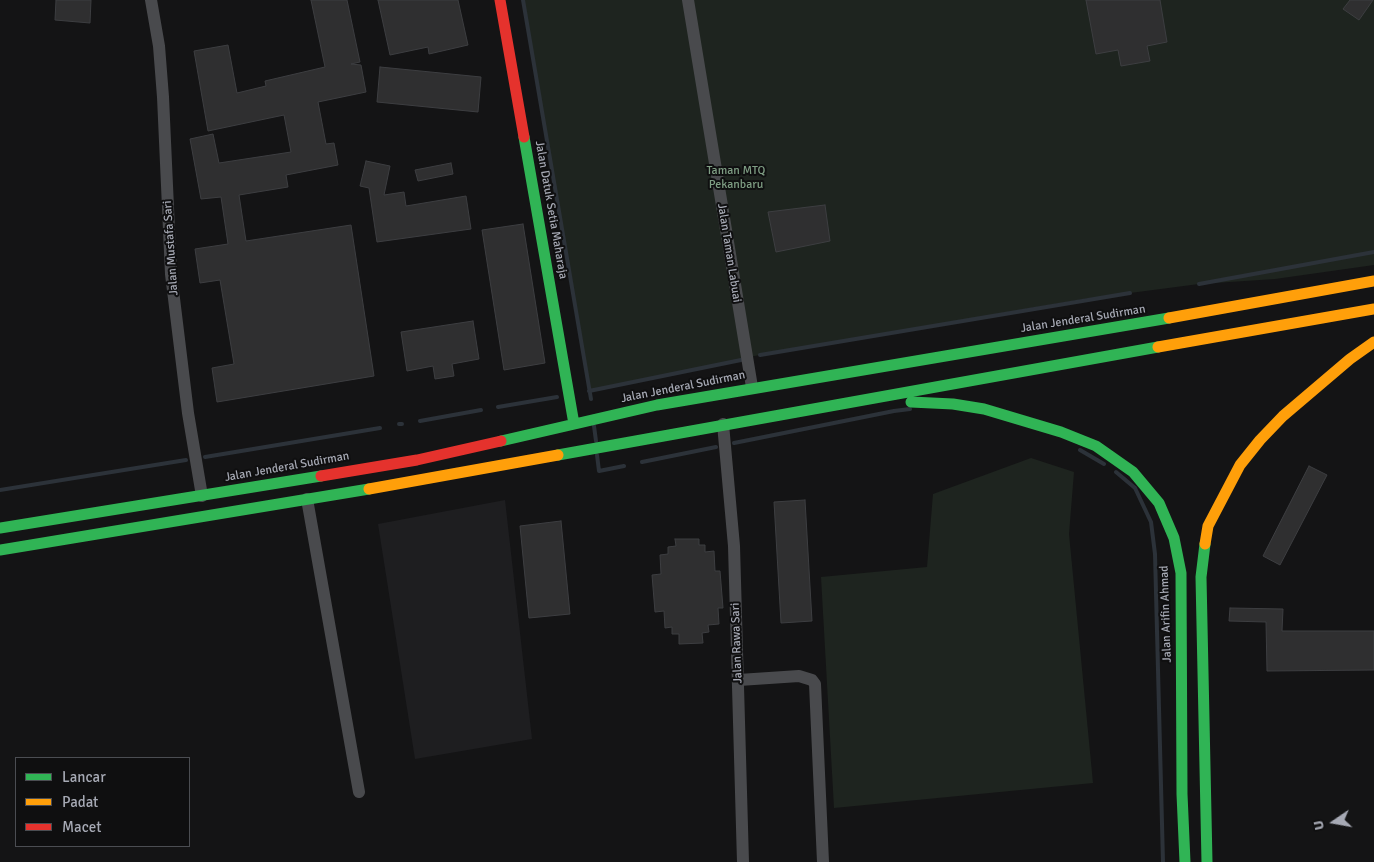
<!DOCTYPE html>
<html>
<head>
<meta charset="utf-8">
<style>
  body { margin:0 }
  #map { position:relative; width:1374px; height:862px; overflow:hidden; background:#141415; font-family:Signika,sans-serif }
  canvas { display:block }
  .legend { position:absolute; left:15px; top:757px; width:175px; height:90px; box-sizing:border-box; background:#0f0f10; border:1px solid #4b4d52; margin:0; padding:6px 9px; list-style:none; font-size:15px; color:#a6a9b4 }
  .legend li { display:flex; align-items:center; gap:10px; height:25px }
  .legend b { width:25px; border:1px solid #4b4d52 }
  .north { position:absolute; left:1309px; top:797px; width:50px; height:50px; -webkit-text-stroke:4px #0f0f10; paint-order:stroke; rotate:258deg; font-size:14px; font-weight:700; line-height:20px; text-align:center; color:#a6a9b4 }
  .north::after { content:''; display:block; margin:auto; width:18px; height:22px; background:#a6a9b4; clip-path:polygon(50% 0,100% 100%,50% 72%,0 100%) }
</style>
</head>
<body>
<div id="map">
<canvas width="1374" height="862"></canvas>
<ul class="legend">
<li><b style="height:6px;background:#30b455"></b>Lancar</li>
<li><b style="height:6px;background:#ff9f0a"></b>Padat</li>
<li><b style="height:6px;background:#e5322d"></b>Macet</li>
</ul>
<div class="north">U</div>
</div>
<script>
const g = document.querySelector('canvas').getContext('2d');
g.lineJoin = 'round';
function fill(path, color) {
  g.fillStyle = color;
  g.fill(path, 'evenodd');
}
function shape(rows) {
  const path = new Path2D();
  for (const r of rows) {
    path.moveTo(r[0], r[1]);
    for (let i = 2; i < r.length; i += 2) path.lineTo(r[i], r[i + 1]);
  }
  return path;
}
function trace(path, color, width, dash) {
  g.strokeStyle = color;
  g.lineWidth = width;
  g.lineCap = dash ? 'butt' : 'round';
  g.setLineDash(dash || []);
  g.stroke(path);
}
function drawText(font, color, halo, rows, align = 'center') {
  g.font = font + ' Signika,sans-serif';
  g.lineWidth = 4;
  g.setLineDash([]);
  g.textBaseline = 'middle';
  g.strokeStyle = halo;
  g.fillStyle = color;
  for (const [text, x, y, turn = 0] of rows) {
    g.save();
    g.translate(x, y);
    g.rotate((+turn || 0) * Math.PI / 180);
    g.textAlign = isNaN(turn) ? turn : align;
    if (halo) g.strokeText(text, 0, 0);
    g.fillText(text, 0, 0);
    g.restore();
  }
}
const built = shape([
  [505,500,532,739,415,759,378,524]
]);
const green = shape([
  [523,0,1374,0,1374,265,1275,279,1199,284,1084,299,764,354,589,391],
  [1031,458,1074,472,1069,534,1093,783,834,808,821,577,927,567,933,494]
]);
const stream = shape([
  [523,0,591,399],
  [1199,284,1374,252],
  [760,355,1130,293],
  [589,391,741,360],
  [498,407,557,397],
  [420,421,481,410],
  [399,424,402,424],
  [594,426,596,441],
  [734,443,894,411,910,409],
  [1080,450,1104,464],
  [597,455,599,471,624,466],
  [205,457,380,428],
  [642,462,716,447],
  [1116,472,1135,488,1151,522,1155,554,1163,862],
  [0,490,186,460]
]);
const building = shape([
  [56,0,91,0,90,23,55,20,56,0],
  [311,0,347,0,360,62,351,64,361,65,366,92,318,102,326,144,334,143,338,165,286,175,288,187,239,195,246,241,351,225,374,376,217,402,212,368,234,364,220,280,200,283,195,249,228,244,221,197,201,199,190,139,213,134,219,163,291,152,284,115,208,131,194,51,228,45,237,93,266,86,265,81,325,67,311,0],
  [378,0,458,0,468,45,429,54,428,47,390,55,378,0],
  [1086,0,1160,0,1167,42,1147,46,1150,61,1121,66,1118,50,1096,54,1086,0],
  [1350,0,1373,0,1359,20,1343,9,1350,0],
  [380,67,481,77,478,112,377,102,380,67],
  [366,161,390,166,384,195,404,192,406,206,466,196,471,229,377,242,369,188,360,186,366,161],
  [451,163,453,174,418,181,415,170,451,163],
  [825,205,830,241,776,252,768,212,825,205],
  [523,224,545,363,504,370,482,230,523,224],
  [473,321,479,359,452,364,454,376,435,379,433,366,407,371,401,332,473,321],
  [1309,466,1327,475,1280,565,1263,556,1309,466],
  [805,500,812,621,781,623,774,502,805,500],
  [561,521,570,614,529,618,520,526,561,521],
  [675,539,699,539,699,545,705,545,705,552,714,551,715,571,720,571,723,608,718,608,719,624,708,625,709,632,702,633,703,643,679,644,679,634,672,634,672,627,665,628,664,611,655,612,652,575,661,574,660,555,668,554,668,547,676,546,675,539],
  [1230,608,1283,609,1282,631,1374,631,1374,670,1267,671,1266,622,1229,621,1230,608]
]);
const street = shape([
  [151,0,159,46,163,97,171,274,188,413,202,496],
  [688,0,752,387],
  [723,424,734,546,743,862],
  [307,499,359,792],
  [739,680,799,676,812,680,815,684,823,862]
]);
const fast = shape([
  [524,137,574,424],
  [911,402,953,404,984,409,1061,432,1096,446,1133,472,1159,503,1174,538,1181,573,1182,794,1185,862],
  [501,441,657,405,1169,318],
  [558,455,1158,347],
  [0,528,321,476],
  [1205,544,1201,577,1207,862],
  [0,550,369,489]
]);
const slow = shape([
  [1169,318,1374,281],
  [1158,347,1374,309],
  [369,489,558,455],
  [1205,544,1208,526,1240,465,1260,440,1283,416,1350,359,1374,342]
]);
const jam = shape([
  [500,0,524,137],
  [321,476,417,460,501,441]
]);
const parkNames = [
  ["Taman MTQ",736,171],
  ["Pekanbaru",736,185]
];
const streetNames = [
  ["Jalan Datuk Setia Maharaja",551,210,80],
  ["Jalan Mustafa Sari",171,248,-94],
  ["Jalan Taman Labuai",729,253,81],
  ["Jalan Jenderal Sudirman",1083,319,-9],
  ["Jalan Jenderal Sudirman",683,387,-11],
  ["Jalan Jenderal Sudirman",287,467,-10],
  ["Jalan Arifin Ahmad",1166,614,-92],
  ["Jalan Rawa Sari",737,643,-92]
];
fill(built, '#1e1e20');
fill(green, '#1e241f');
trace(stream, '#2c3239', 4);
fill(building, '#2f2f30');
trace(building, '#3d3e41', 1);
trace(street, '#494a4d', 12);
trace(fast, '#30b455', 11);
trace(slow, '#ff9f0a', 11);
trace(jam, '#e5322d', 11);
drawText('12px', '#7f9e84', '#0f0f10', parkNames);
drawText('12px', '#a6a9b4', '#0f0f10', streetNames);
</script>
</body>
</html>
